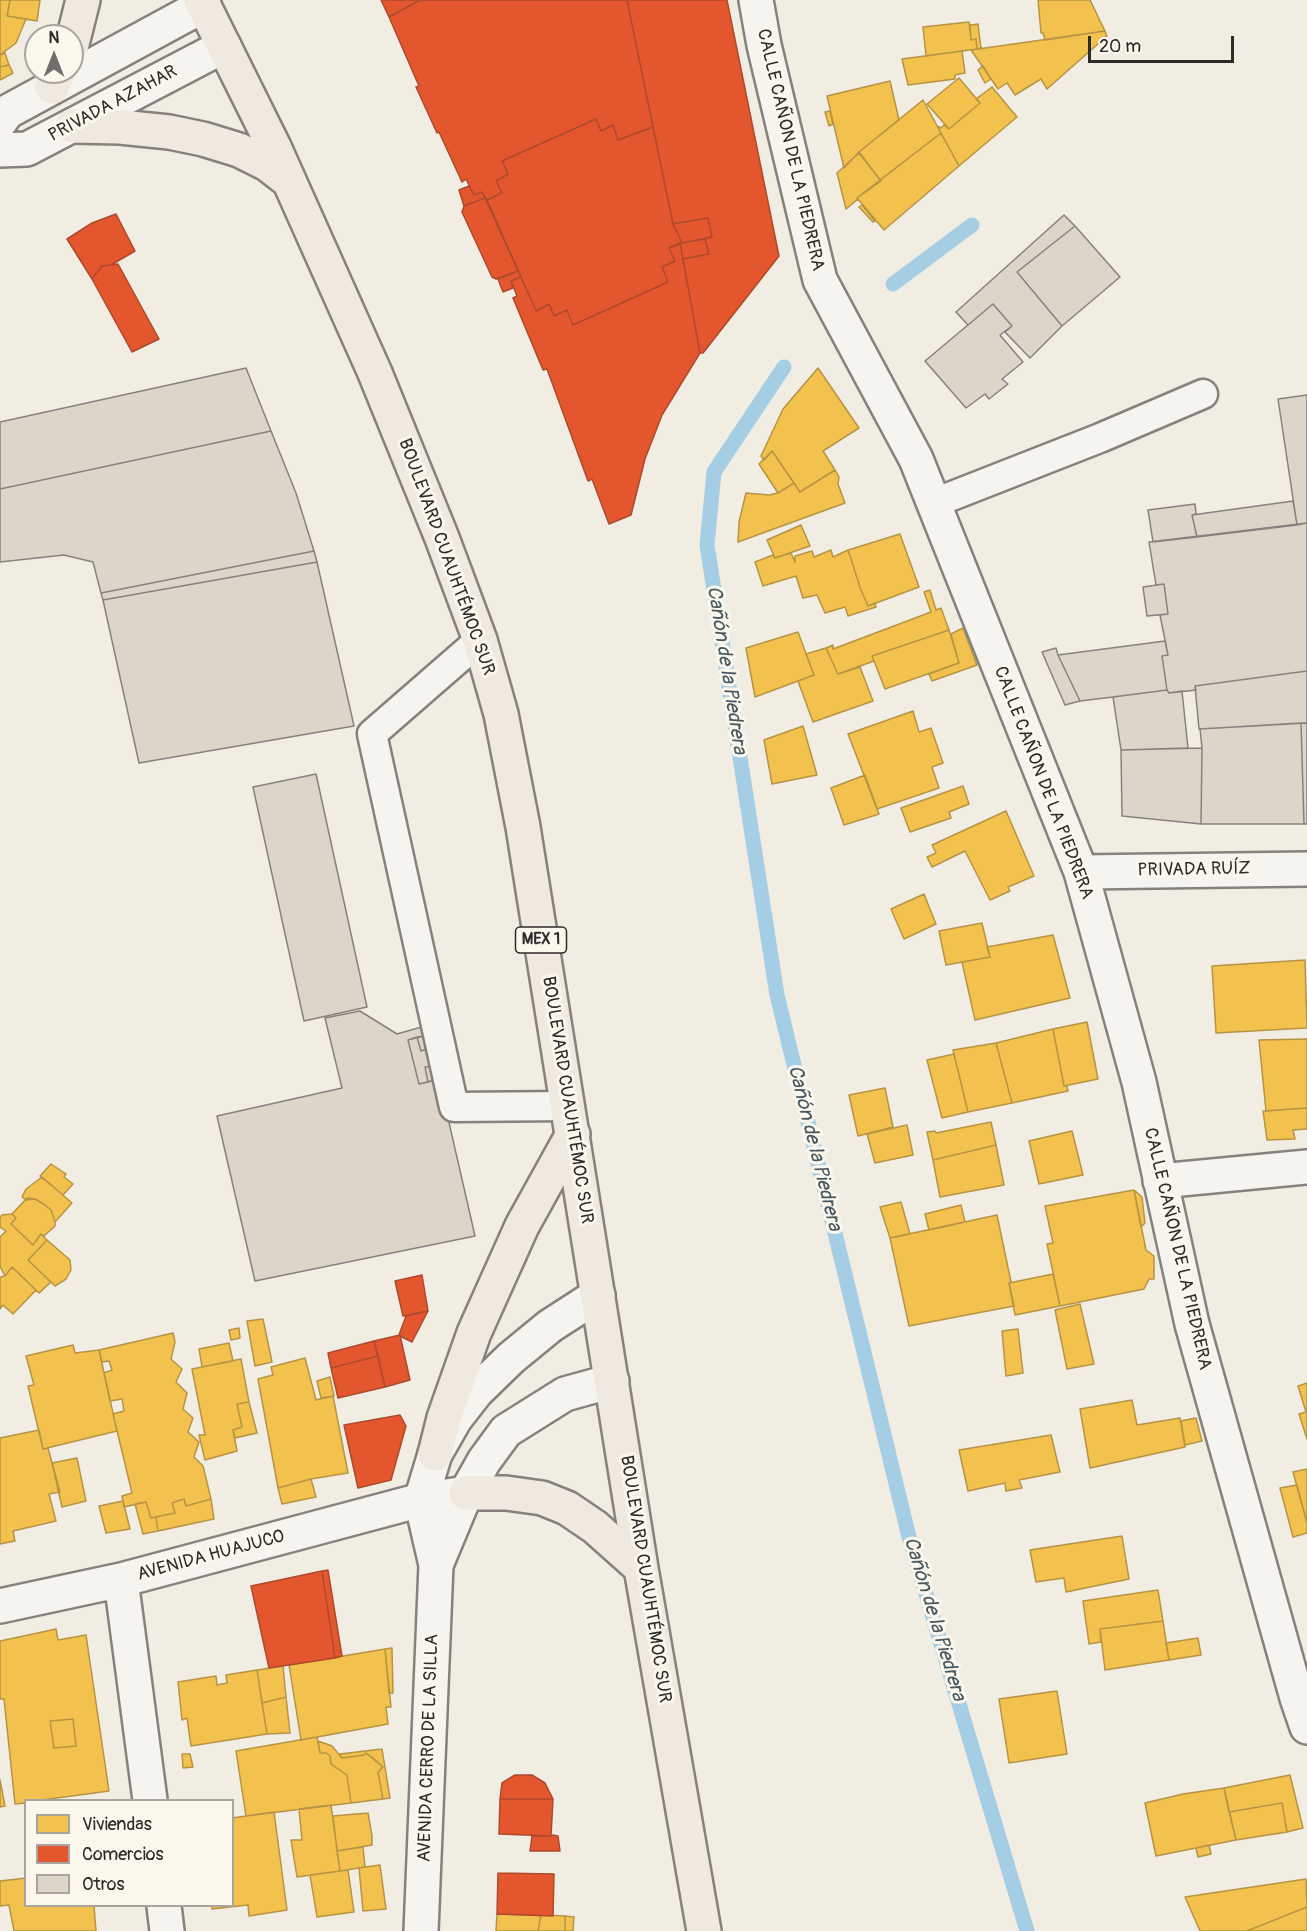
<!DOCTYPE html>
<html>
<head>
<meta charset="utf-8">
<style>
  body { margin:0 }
  #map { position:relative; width:1307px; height:1931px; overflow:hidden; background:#f2ede3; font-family:Pangolin,sans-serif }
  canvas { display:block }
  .legend { position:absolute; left:24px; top:1799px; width:210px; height:108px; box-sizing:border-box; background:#fbf7ec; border:2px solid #a8a59f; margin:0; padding:8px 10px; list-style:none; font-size:18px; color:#2b2b2b }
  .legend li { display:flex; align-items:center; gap:12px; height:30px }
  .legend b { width:30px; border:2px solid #a8a59f }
  .north { position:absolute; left:24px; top:24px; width:60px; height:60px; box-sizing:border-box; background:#fbf7ec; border:2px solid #a8a59f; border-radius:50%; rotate:0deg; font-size:16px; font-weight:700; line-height:24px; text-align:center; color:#2b2b2b }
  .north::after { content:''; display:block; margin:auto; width:21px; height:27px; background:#716f6b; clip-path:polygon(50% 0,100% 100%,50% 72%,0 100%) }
  .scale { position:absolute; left:1088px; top:36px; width:146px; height:27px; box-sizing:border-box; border:3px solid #2b2b2b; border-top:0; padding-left:8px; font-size:18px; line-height:21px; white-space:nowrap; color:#2b2b2b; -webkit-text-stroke:4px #fbf7ec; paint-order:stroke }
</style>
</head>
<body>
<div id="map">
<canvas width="1307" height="1931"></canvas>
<ul class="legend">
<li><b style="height:16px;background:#f2c14e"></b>Viviendas</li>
<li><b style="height:16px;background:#e4572e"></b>Comercios</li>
<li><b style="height:16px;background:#ddd6c8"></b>Otros</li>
</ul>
<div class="north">N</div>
<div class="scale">20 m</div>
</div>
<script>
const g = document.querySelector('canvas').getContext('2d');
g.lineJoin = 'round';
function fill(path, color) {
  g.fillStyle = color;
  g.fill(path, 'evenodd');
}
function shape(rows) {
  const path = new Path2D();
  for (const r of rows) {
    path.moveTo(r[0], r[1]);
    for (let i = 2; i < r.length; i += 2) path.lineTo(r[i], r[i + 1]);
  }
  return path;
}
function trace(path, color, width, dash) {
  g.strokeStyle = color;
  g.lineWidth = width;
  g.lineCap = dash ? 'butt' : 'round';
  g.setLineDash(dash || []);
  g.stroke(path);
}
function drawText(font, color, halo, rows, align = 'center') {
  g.font = font + ' Pangolin,sans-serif';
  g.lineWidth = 6;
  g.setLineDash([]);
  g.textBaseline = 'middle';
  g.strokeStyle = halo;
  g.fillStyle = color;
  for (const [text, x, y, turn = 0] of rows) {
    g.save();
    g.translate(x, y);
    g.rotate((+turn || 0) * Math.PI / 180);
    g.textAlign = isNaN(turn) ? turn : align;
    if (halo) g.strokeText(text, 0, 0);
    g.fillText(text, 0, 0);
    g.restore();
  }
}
const homes = shape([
  [0,0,10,0,7,16,26,19,16,43,0,55,0,0],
  [10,0,40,0,37,21,7,16,10,0],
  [1038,0,1090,0,1105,31,1045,40,1043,33,1041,33,1038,0],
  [969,22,971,40,976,39,977,49,926,56,923,27,969,22],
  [978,24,981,48,977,49,976,39,971,40,970,25,978,24],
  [1105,31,1107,36,1047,89,1041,79,1015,95,1007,83,998,89,971,50,1105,31],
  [962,51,965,73,955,75,955,79,908,85,902,59,962,51],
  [5,53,9,65,0,67,0,55,5,53],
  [9,65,13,73,0,80,0,67,9,65],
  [983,66,991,79,985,83,978,70,983,66],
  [959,78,980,103,949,129,927,104,959,78],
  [890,81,899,120,859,152,844,168,827,96,890,81],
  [992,87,1017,117,959,166,937,126,941,128,944,125,949,129,980,103,976,99,992,87],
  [923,100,941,133,880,180,859,152,923,100],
  [830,111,833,124,829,126,825,112,830,111],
  [941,133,959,166,884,230,857,198,941,133],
  [859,153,881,181,857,198,858,199,846,209,837,173,859,153],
  [862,205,875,221,873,222,859,207,862,205],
  [818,368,859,428,823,451,835,470,800,492,772,451,764,460,761,456,783,409,818,368],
  [772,451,794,483,778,493,759,464,772,451],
  [835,470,839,477,838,484,845,503,738,542,739,522,746,493,769,495,778,493,794,483,800,492,835,470],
  [801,525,810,546,775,558,767,540,801,525],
  [900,534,919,587,868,606,861,590,848,550,900,534],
  [831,550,833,557,848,550,861,590,868,606,875,603,876,607,848,616,845,607,825,613,817,595,803,598,796,576,763,586,755,562,773,555,775,558,791,553,795,562,795,556,812,551,814,557,831,550],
  [930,590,936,610,941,608,949,630,872,656,874,661,838,674,826,648,833,645,833,649,931,612,924,592,930,590],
  [963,628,977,665,932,681,929,674,959,663,951,634,963,628],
  [949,630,959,663,885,689,872,656,949,630],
  [798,632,814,675,755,697,746,648,798,632],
  [826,648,838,674,860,667,873,701,813,722,798,681,814,675,806,654,826,648],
  [913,711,919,732,931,728,943,763,932,767,939,788,877,809,848,734,913,711],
  [803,726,817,775,772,784,764,740,803,726],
  [865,775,879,814,844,825,831,788,865,775],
  [963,786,969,804,949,812,951,818,910,832,901,808,963,786],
  [1006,811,1034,876,1008,887,1010,891,990,900,965,851,932,867,927,857,936,853,932,845,1006,811],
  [924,894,936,924,904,939,891,909,924,894],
  [982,923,990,957,946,965,939,931,982,923],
  [1053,935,1070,998,975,1020,962,962,990,957,987,947,1053,935],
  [1305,960,1307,1028,1216,1033,1212,966,1305,960],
  [1087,1022,1098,1079,1064,1086,1053,1029,1087,1022],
  [1053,1029,1064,1086,1067,1086,1068,1091,1012,1103,996,1043,1053,1029],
  [1307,1039,1307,1108,1266,1111,1259,1040,1307,1039],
  [996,1043,1012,1103,968,1112,953,1050,996,1043],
  [954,1054,968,1112,942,1118,927,1060,954,1054],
  [885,1088,893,1127,858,1136,849,1095,885,1088],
  [1307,1108,1307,1129,1293,1130,1295,1139,1267,1140,1263,1111,1307,1108],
  [991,1122,996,1145,933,1160,927,1132,935,1131,936,1133,991,1122],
  [907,1125,913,1155,875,1163,867,1134,907,1125],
  [1072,1131,1083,1175,1039,1184,1029,1141,1072,1131],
  [996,1145,1004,1185,940,1197,933,1160,996,1145],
  [51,1164,66,1174,64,1177,73,1184,63,1195,40,1176,51,1164],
  [42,1177,72,1203,55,1222,51,1210,45,1205,35,1199,26,1200,22,1197,26,1189,42,1177],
  [1134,1190,1142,1197,1145,1223,1141,1227,1134,1190],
  [1134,1190,1146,1250,1154,1256,1154,1279,1149,1279,1144,1289,1060,1306,1047,1244,1053,1243,1045,1206,1134,1190],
  [27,1198,35,1199,45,1205,51,1210,55,1222,55,1226,44,1236,41,1234,33,1245,11,1224,16,1218,12,1214,27,1198],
  [901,1202,910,1234,890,1238,880,1207,901,1202],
  [961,1205,965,1222,929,1230,925,1214,961,1205],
  [12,1214,16,1218,11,1224,33,1245,41,1234,47,1240,28,1260,51,1282,39,1293,12,1267,5,1276,0,1266,0,1237,6,1231,0,1227,0,1217,2,1215,12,1214],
  [997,1215,1011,1282,1009,1283,1014,1306,909,1326,890,1238,997,1215],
  [47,1240,70,1260,71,1270,66,1279,55,1286,28,1260,47,1240],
  [12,1267,36,1290,13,1314,3,1305,0,1309,0,1277,5,1276,12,1267],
  [1053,1274,1060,1306,1015,1315,1009,1283,1053,1274],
  [1080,1304,1094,1364,1067,1369,1055,1310,1080,1304],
  [263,1319,272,1362,255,1366,247,1321,263,1319],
  [239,1328,240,1338,231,1340,229,1330,239,1328],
  [1018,1329,1023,1373,1006,1376,1002,1331,1018,1329],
  [173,1333,175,1342,171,1359,182,1369,176,1382,187,1393,183,1409,193,1418,188,1432,199,1442,194,1457,203,1466,211,1499,186,1506,184,1499,172,1503,175,1513,151,1518,146,1502,124,1507,122,1496,132,1493,113,1414,124,1411,122,1399,110,1401,104,1373,112,1370,109,1361,102,1362,99,1350,173,1333],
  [229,1343,233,1361,202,1367,199,1349,229,1343],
  [73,1345,75,1353,99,1350,117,1431,43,1449,28,1386,34,1385,26,1356,73,1345],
  [305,1358,316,1400,333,1396,348,1473,311,1479,278,1488,258,1379,273,1375,271,1367,305,1358],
  [241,1359,249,1402,237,1404,242,1427,233,1430,237,1451,205,1460,199,1435,205,1435,192,1369,241,1359],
  [330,1377,334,1396,321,1398,317,1381,330,1377],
  [1307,1383,1307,1439,1299,1414,1306,1412,1298,1386,1307,1383],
  [1132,1400,1137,1425,1180,1418,1185,1447,1090,1468,1080,1409,1132,1400],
  [249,1402,257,1433,235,1438,233,1430,242,1427,237,1404,249,1402],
  [1196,1418,1202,1441,1185,1445,1181,1421,1196,1418],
  [39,1430,43,1449,48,1448,60,1492,49,1494,56,1521,13,1531,15,1541,0,1544,0,1438,39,1430],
  [1051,1435,1060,1472,1019,1480,1022,1488,1006,1491,1005,1483,968,1491,959,1450,1051,1435],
  [77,1458,86,1501,62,1507,52,1463,77,1458],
  [1307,1469,1307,1523,1293,1472,1307,1469],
  [311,1479,316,1497,282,1504,278,1488,311,1479],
  [1297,1485,1307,1523,1307,1533,1293,1537,1280,1488,1297,1485],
  [184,1499,186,1506,211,1499,214,1519,158,1531,156,1517,175,1513,172,1503,184,1499],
  [123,1501,130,1529,106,1533,99,1506,123,1501],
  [146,1502,151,1518,156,1517,158,1531,143,1534,135,1504,146,1502],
  [1122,1536,1129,1579,1066,1592,1064,1578,1036,1582,1030,1550,1122,1536],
  [1158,1590,1163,1621,1100,1629,1101,1642,1089,1644,1083,1601,1158,1590],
  [1163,1621,1169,1660,1105,1670,1100,1629,1163,1621],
  [56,1629,58,1640,86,1635,109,1791,42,1800,26,1800,26,1803,15,1804,4,1699,0,1699,0,1641,56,1629],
  [73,1719,76,1746,54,1748,50,1721,73,1719],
  [1198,1638,1201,1655,1169,1660,1166,1643,1198,1638],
  [392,1648,393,1693,389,1693,385,1649,392,1648],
  [385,1649,391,1707,386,1707,388,1724,301,1740,289,1665,385,1649],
  [283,1666,286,1697,262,1703,257,1670,283,1666],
  [257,1670,267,1734,191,1746,187,1718,182,1720,178,1682,216,1676,217,1685,227,1683,226,1675,257,1670],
  [1057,1691,1067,1754,1009,1763,999,1699,1057,1691],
  [286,1697,290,1733,267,1734,262,1703,286,1697],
  [73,1719,76,1746,54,1748,50,1721,73,1719],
  [317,1737,320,1753,326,1753,330,1756,331,1764,347,1775,351,1803,246,1816,236,1751,317,1737],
  [318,1741,332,1746,342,1758,364,1755,366,1753,373,1758,383,1767,378,1772,383,1799,351,1803,347,1775,331,1764,330,1756,326,1753,320,1753,318,1741],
  [382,1749,390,1798,383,1799,378,1772,383,1767,366,1753,364,1755,342,1758,340,1754,382,1749],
  [182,1754,190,1754,193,1767,183,1768,182,1754],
  [1290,1775,1303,1828,1287,1832,1282,1803,1229,1812,1224,1788,1290,1775],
  [0,1780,5,1806,0,1807,0,1780],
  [1224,1788,1236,1840,1156,1856,1145,1803,1183,1794,1224,1788],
  [1282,1803,1287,1832,1236,1840,1229,1812,1282,1803],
  [331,1805,340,1871,297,1877,291,1840,302,1840,299,1809,331,1805],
  [274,1812,287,1910,249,1916,248,1905,212,1909,212,1906,232,1906,232,1818,274,1812],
  [368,1813,372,1836,372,1845,337,1851,333,1816,368,1813],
  [1209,1845,1211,1854,1198,1857,1196,1848,1209,1845],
  [363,1847,365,1867,340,1871,337,1851,363,1847],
  [380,1865,386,1909,363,1911,359,1868,380,1865],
  [348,1870,354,1912,317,1917,310,1875,348,1870],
  [26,1878,26,1906,94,1906,96,1931,14,1931,9,1905,0,1906,0,1881,26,1878],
  [1306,1879,1307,1907,1247,1931,1200,1931,1185,1897,1306,1879],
  [1307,1907,1307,1931,1247,1931,1307,1907],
  [497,1914,541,1915,538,1931,496,1931,497,1914],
  [541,1915,565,1916,565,1931,538,1931,541,1915],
  [565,1916,574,1917,573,1931,565,1931,565,1916]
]);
const shops = shape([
  [381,0,420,0,389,17,381,0],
  [420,0,627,0,653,127,618,140,613,125,601,131,596,119,502,161,508,174,496,181,502,193,487,200,482,192,474,195,466,179,462,182,439,132,437,133,416,87,419,86,389,17,420,0],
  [627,0,727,0,779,256,703,353,700,353,683,259,709,254,705,239,712,237,708,218,673,224,627,0],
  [596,119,601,131,613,125,618,140,653,127,673,224,682,243,669,248,675,261,662,267,668,282,573,325,567,310,554,316,549,304,536,311,487,200,502,193,496,181,508,174,502,161,596,119],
  [469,186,474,195,482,192,485,198,464,206,459,190,469,186],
  [485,198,518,271,496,279,492,277,462,212,464,206,485,198],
  [116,214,135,251,111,265,102,266,92,279,67,239,92,223,116,214],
  [708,218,712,237,682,243,673,224,708,218],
  [705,239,709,254,683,259,680,243,705,239],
  [680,243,700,353,662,415,645,459,631,515,609,524,592,479,588,481,547,369,543,370,513,298,517,296,511,281,521,277,536,311,549,304,554,316,567,310,573,325,668,282,662,267,675,261,669,248,680,243],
  [118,264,159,339,132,352,92,279,102,266,118,264],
  [518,271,521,277,511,281,513,288,503,292,498,279,518,271],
  [422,1275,428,1311,403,1316,395,1281,422,1275],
  [428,1311,412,1342,400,1336,399,1335,406,1316,428,1311],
  [400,1335,410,1380,385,1387,374,1341,400,1335],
  [374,1341,378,1356,331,1368,328,1353,374,1341],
  [378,1356,385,1387,338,1398,331,1368,378,1356],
  [400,1415,406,1426,391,1480,358,1488,344,1425,400,1415],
  [328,1570,342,1656,335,1658,322,1571,328,1570],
  [322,1571,335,1658,269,1668,251,1586,322,1571],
  [515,1775,532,1775,545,1783,553,1799,500,1799,502,1783,515,1775],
  [500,1799,553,1799,551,1836,499,1834,500,1799],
  [552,1835,558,1836,560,1851,530,1851,532,1836,551,1836,552,1835],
  [498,1873,554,1874,553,1916,497,1914,498,1873]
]);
const stream = shape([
  [893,284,972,225],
  [784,367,714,472,707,545,777,995,909,1537,1027,1931]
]);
const building = shape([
  [1064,215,1075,226,1017,272,1062,326,1030,358,1005,332,1012,326,993,304,968,325,956,312,1064,215],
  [1075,226,1120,277,1062,326,1017,272,1075,226],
  [993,304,1012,326,1000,335,1023,362,1002,379,1008,384,989,399,985,394,966,408,925,361,993,304],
  [246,368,271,431,0,489,0,422,246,368],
  [1307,395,1307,523,1297,525,1278,399,1307,395],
  [271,431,296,493,314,551,101,593,93,562,64,555,0,562,0,489,271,431],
  [1293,501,1297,525,1197,537,1192,515,1293,501],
  [1195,504,1196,514,1192,515,1197,537,1153,542,1148,510,1195,504],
  [1307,523,1307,671,1195,686,1196,690,1169,693,1167,690,1162,656,1168,655,1160,615,1168,614,1164,584,1156,585,1149,542,1307,523],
  [314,551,317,562,103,600,101,593,314,551],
  [317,562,354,726,139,763,103,600,317,562],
  [1164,584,1168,614,1147,616,1143,587,1164,584],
  [1165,641,1168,655,1162,656,1167,690,1113,697,1080,701,1058,655,1165,641],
  [1056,648,1058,655,1080,701,1065,705,1042,652,1056,648],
  [1307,671,1307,723,1199,729,1195,686,1307,671],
  [1167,690,1169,693,1182,691,1188,748,1121,750,1113,697,1167,690],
  [1301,723,1304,824,1201,824,1202,748,1200,729,1301,723],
  [1301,723,1307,723,1307,824,1304,824,1301,723],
  [1202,748,1201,824,1122,816,1121,750,1202,748],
  [316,774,367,1007,304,1021,253,787,316,774],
  [360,1011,397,1034,425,1026,424,1036,408,1040,419,1084,439,1079,475,1236,255,1281,217,1116,342,1088,325,1018,360,1011],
  [424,1036,438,1041,443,1066,438,1073,439,1079,428,1082,425,1067,435,1066,430,1048,421,1051,417,1037,424,1036],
  [417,1037,421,1051,430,1048,435,1066,425,1067,428,1082,419,1084,408,1040,417,1037]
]);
const service = shape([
  [934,503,1100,438,1203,394],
  [480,640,372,734,454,1107,568,1106]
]);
const minor = shape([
  [756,0,764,45,820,280,916,459,1081,872,1139,1082,1192,1324,1297,1698,1307,1727],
  [0,122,7,112,204,5],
  [0,150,27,149,224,46],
  [1081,872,1307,869],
  [1160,1181,1307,1167],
  [121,1580,150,1800],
  [0,1606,121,1580,421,1500,466,1493],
  [164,1906,167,1931]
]);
const secondary = shape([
  [436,1565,466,1493,484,1461,506,1431,565,1394,612,1381],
  [421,1931,436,1565,421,1500,435,1454,455,1419,476,1392,511,1358,550,1326,598,1295]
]);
const primary = shape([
  [201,0,274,147,375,373,442,538,480,640,501,714,523,827,641,1568,704,1931],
  [72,44,83,0],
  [52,87,59,72],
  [72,126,120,127,169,132,203,139,239,150,267,164,289,181],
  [435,1454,444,1418,474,1333,522,1226,573,1134],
  [466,1493,506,1493,542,1498,567,1508,595,1527,641,1568]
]);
const shields = [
  [541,940,51]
];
const shieldNames = [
  ["MEX 1",541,940]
];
const streetNames = [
  ["PRIVADA AZAHAR",113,104,-28],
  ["CALLE CAÑON DE LA PIEDRERA",790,150,77],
  ["BOULEVARD CUAUHTÉMOC SUR",446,557,70],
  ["CALLE CAÑON DE LA PIEDRERA",1043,783,69],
  ["PRIVADA RUÍZ",1194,870,-1],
  ["BOULEVARD CUAUHTÉMOC SUR",567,1100,81],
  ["CALLE CAÑON DE LA PIEDRERA",1177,1249,77],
  ["AVENIDA HUAJUCO",211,1556,-15],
  ["BOULEVARD CUAUHTÉMOC SUR",645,1579,81],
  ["AVENIDA CERRO DE LA SILLA",429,1748,-88]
];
const waterNames = [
  ["Cañón de la Piedrera",726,670,81],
  ["Cañón de la Piedrera",814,1148,76],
  ["Cañón de la Piedrera",934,1619,73]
];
fill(homes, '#f2c14e');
trace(homes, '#b69444', 1.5);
fill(shops, '#e4572e');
trace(shops, '#ac4a2d', 1.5);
trace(stream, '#a5cee4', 15);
fill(building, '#ddd6c8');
trace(building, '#85827e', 1.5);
trace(service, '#85827e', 33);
trace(minor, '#85827e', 38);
trace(secondary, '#85827e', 38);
trace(primary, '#85827e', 38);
trace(service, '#f5f4ef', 28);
trace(minor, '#f5f4ef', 33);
trace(secondary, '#f5f4ef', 33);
trace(primary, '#efe9e0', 33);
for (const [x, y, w] of shields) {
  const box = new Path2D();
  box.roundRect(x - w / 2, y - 13, w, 26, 4.5);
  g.fillStyle = '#fbf7ec';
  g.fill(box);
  trace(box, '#2b2b2b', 1.5);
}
drawText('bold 16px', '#2b2b2b', null, shieldNames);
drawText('18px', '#2b2b2b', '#fbf7ec', streetNames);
drawText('italic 20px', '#465862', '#fbf7ec', waterNames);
</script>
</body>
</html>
